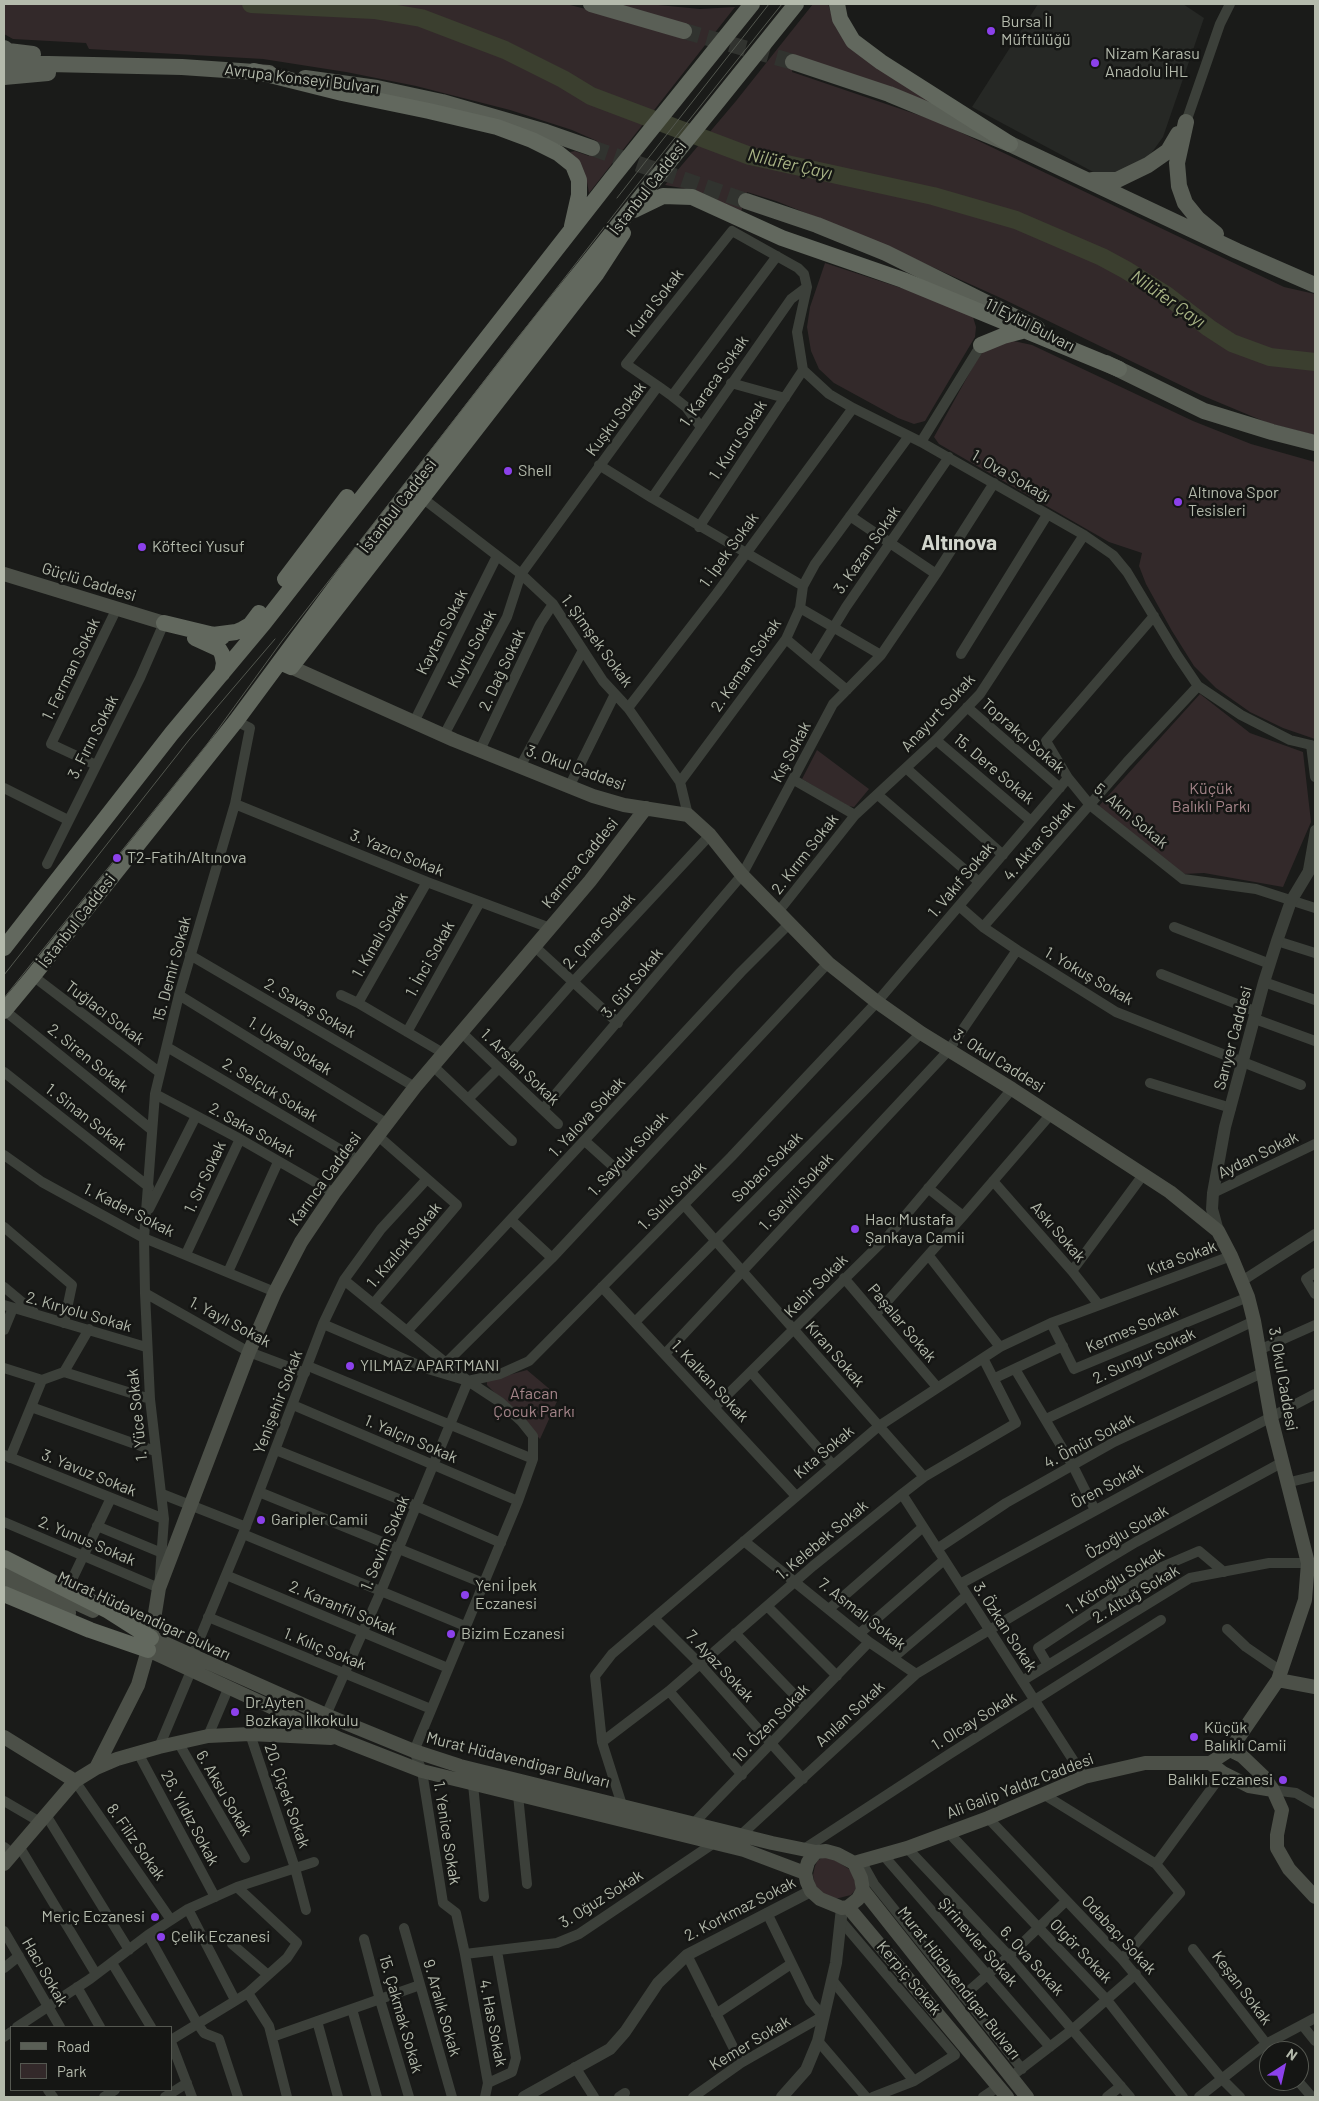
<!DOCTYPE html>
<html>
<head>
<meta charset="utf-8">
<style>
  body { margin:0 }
  #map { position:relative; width:1319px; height:2101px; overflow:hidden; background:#1a1b19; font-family:Barlow,sans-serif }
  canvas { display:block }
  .frame { position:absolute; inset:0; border:5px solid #b4baac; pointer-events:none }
  .legend { position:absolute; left:10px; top:2026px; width:162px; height:65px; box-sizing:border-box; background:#151614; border:1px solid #555851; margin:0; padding:6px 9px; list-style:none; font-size:15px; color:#b4baac }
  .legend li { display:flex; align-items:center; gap:10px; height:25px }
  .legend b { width:25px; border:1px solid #555851 }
  .north { position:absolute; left:1259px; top:2041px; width:50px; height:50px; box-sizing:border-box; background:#151614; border:1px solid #555851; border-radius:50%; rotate:35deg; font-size:14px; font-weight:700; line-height:20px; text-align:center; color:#b4baac }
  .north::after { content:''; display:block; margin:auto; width:18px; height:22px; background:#8c41eb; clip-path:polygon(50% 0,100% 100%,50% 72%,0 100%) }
</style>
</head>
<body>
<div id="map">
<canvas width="1319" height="2101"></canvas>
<div class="frame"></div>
<ul class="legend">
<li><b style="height:6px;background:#5a5f56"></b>Road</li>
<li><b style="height:14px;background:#33292a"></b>Park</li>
</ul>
<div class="north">N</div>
</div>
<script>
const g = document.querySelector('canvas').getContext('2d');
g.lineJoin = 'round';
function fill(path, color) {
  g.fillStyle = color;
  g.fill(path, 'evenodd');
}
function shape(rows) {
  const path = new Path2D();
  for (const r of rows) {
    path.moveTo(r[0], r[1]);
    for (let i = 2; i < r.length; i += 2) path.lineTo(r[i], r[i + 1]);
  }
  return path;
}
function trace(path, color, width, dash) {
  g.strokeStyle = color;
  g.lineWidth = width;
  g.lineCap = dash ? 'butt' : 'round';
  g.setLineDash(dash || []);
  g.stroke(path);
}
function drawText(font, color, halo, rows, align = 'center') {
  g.font = font + ' Barlow,sans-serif';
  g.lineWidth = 5;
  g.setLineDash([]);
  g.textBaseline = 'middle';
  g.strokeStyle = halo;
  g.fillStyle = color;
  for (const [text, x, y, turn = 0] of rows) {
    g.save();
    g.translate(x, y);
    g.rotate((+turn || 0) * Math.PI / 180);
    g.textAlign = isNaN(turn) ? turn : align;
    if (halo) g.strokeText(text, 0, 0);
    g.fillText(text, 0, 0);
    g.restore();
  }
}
const built = shape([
  [1038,4,1183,4,1204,18,1163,137,1150,155,1119,172,1097,174,972,107]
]);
const green = shape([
  [4,4,566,4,606,14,684,39,617,4,648,4,700,9,735,7,589,193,587,182,582,171,570,152,575,151,589,156,597,141,572,130,510,110,416,86,346,72,263,59,89,49,86,43,13,39,4,34],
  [813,4,828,4,836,28,849,47,945,109,795,57,792,72,939,122,1284,287,1315,294,1315,435,1268,423,1201,395,1003,299,868,238,776,201,747,192,741,212,692,190,665,185,736,101],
  [825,263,938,300,973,317,976,327,975,337,925,421,914,424,898,418,834,383,819,369,811,351,807,327,810,307],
  [1009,340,1032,345,1193,421,1251,444,1315,462,1315,739,1283,728,1250,712,1216,688,1194,666,1172,631,1146,584,1139,566,1142,553,1109,542,939,444,934,437,980,354,991,345],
  [1200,694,1250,733,1303,752,1311,822,1283,887,1204,873,1183,874,1097,808],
  [817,750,869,789,854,807,848,806,802,779],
  [527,1370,559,1397,540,1439,487,1385,487,1381],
  [825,1857,833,1859,849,1869,854,1876,856,1889,851,1895,835,1899,820,1892,815,1885,813,1875,815,1866,818,1860]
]);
const river = shape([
  [251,4,374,10,421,18,505,50,563,79,591,96,750,156,933,196,1016,220,1102,257,1126,270,1166,295,1209,328,1232,343,1270,357,1315,362]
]);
const primaryTunnel = shape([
  [684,31,793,62],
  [592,148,746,201]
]);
const minor = shape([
  [1186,122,1220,24,1230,4],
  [731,383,785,398],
  [658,386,626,364,732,231,798,268,804,274,807,287,797,332,803,370,829,394,853,408,921,442,1084,535,1113,555,1127,572,1177,655,1198,686,1241,715,1290,740,1315,746],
  [672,396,686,407,700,426],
  [921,442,981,345],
  [599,465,652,498,791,299,807,287],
  [421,497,521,574,553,604,603,681,628,708,680,782,688,815],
  [652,498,803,586],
  [850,516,936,574],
  [699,527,803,370],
  [800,608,881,655,936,574,994,483],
  [1154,616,1046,741,1068,778,1090,805,1183,879,1256,889,1315,908],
  [786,639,847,690],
  [961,654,1047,515],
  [813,661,846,607,949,457],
  [967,707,1060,788],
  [628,708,717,593,853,408],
  [414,722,497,556],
  [444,735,507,617,521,574,658,386,672,396,777,256],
  [936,740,1031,821],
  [1311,745,1315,777],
  [480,750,540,624,553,604],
  [96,765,51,744,117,608],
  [520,767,583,650],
  [906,768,1003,855],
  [794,780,855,815,936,740,980,694,1084,535],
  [680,782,786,639,800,608,803,586,815,564,909,436],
  [569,787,615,694],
  [4,788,68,820],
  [878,795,979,882],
  [235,804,427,882,550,928],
  [47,864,140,678,164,623],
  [1308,870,1315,830],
  [959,906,983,927,1017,950,1116,1012,1301,1085],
  [778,912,855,815],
  [983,927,1127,762,1198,686],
  [1174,927,1270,964],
  [1277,941,1315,953],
  [534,946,618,1023],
  [190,955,415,1087],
  [1161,974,1257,1012],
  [33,976,159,1072],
  [1264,982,1315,1000],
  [179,995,386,1123],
  [341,995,358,1003,443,1053],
  [358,1003,427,882],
  [4,1010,152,1130],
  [1255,1019,1315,1041],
  [407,1032,480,902],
  [461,1032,558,1124],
  [167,1047,358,1160],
  [513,1050,573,982,710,835],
  [433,1066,512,1141],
  [4,1072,149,1187],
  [1150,1083,1231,1108],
  [155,1094,240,1139,334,1193],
  [468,1099,499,1068],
  [543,1109,742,875,833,704,881,655],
  [585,1141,626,1178],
  [4,1155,42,1182,144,1238,275,1292],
  [993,1181,1072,1271,1099,1305],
  [928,1188,963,1216],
  [1213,1193,1315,1144],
  [684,1205,924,1477],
  [149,1209,196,1116],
  [511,1220,552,1258],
  [4,1227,72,1285,64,1323],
  [186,1254,240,1139],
  [929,1256,1000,1347],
  [1072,1271,1143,1175],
  [228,1272,278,1162],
  [1315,1273,1306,1279,1315,1294],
  [844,1278,937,1387],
  [344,1280,468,1381,500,1402,521,1421,533,1436,533,1459,518,1501,414,1751,422,1771,443,1903,456,1913,465,1954,488,2083,485,2097],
  [1242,1281,1315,1234],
  [4,1287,34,1312],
  [602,1287,796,1496],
  [145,1293,249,1352,305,1373],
  [374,1303,457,1205,377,1135],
  [4,1305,146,1347],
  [876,1314,963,1216,1051,1114],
  [635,1322,921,1033],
  [1051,1323,1074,1369,1248,1297],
  [323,1324,428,1369,468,1381,500,1374,529,1361,731,1157,877,1002,1068,778],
  [4,1330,13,1308],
  [407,1331,741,972,789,924],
  [1259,1350,1315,1325],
  [665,1354,948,1051,1017,950],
  [447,1362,552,1258,828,963],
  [308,1366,533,1459],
  [4,1368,42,1380,64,1372,150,1399],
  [1015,1369,1073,1466,1095,1510],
  [64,1372,89,1329],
  [751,1372,833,1465],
  [995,1378,1063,1346],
  [293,1405,518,1501],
  [31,1407,155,1451],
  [714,1408,889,1235,1012,1089],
  [1046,1419,1254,1321],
  [276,1450,416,1506,501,1543],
  [4,1455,164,1519],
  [10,1458,42,1380],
  [1286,1483,1315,1476],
  [259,1492,483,1583],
  [162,1494,246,1527],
  [902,1494,1084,1777],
  [4,1522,159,1588,164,1519,150,1399,145,1293,144,1238,155,1094,179,995,235,804,250,728,236,721],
  [97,1526,162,1553],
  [243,1534,465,1626],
  [744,1541,869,1642,916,1674],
  [937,1549,1006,1503,1114,1442,1262,1373],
  [226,1575,448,1668],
  [960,1584,1155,1478,1315,1394],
  [67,1590,111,1498],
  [767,1606,837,1676],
  [829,1609,923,1527],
  [208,1617,431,1709],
  [654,1618,700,1664,803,1779],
  [1227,1629,1246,1647,1281,1671],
  [735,1633,806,1707],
  [859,1634,944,1560],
  [192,1657,243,1534,323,1324,344,1280,381,1229,427,1179],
  [893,1658,967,1595],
  [1048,1665,1038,1648,1157,1569,1199,1551,1224,1572],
  [1022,1681,1190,1578,1269,1563,1315,1563],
  [669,1691,742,1775],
  [326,1715,381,1591,468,1381],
  [250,1734,295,1868,306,1910],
  [208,1736,228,1689],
  [178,1742,245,1858],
  [602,1742,669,1691,813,1566,902,1494,924,1477,1016,1423,983,1358],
  [159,1747,191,1671],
  [138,1753,215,1897],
  [75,1781,171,1920],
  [473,1784,484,1897],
  [1273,1790,1296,1793,1315,1804],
  [1043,1794,1156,1864],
  [518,1795,527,1884],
  [4,1801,40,1822],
  [622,1805,602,1742,595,1676,612,1654,879,1426,1000,1347,1051,1323,1231,1256],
  [46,1815,129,1950],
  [988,1818,1122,1959,1222,2079,1240,2097],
  [693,1824,869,1642],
  [948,1832,1107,2000,1183,2097],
  [742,1834,916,1674,1136,1542,1281,1463],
  [19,1846,96,1974],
  [4,1847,13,1854],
  [907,1848,1009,1956,1130,2097],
  [804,1849,948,1755,1161,1620],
  [884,1856,1050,2047],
  [861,1861,874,1884,1022,2069],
  [188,1909,235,2000],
  [841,1921,955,2055,914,2081,873,2097],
  [404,1928,452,2097],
  [4,1931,60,2027],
  [148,1935,197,2023,204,2033,219,2039,238,2097],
  [364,1939,380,2000,409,2097],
  [232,1944,268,1975],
  [1193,1949,1272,2051],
  [465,1954,557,1943,579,1934,714,1843],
  [687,1955,741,2063],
  [1122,1959,1180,1893,1156,1864,1223,1773],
  [112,1963,151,2027],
  [4,1968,19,1956],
  [833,1981,914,2081],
  [77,1987,100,2027],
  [248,1993,269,2026,287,2097],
  [963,1996,1009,1956,1066,1901],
  [352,2009,377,2097],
  [716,2014,791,1964],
  [317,2021,338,2097],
  [1303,2026,1315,2041],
  [17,2027,90,1979,148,1935,188,1909,237,1887,314,1862],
  [4,2037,11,2032],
  [272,2037,420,1985],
  [171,2040,248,1993,287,1958,297,1943,237,1887],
  [818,2041,866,2097],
  [171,2042,192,2097],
  [575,2067,594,2097],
  [1017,2072,1073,2029,1136,1974],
  [1298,2081,1312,2097],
  [488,2083,512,2072,516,2058,497,1951],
  [48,2090,53,2097],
  [104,2097,115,2090],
  [165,2097,187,2083],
  [619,2097,625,2093],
  [693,2097,741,2063,823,2016,810,2001,767,1913],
  [983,2097,998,2087],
  [1107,2097,1121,2086],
  [1199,2097,1266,2044,1315,2018]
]);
const tertiary = shape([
  [1218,1231,1212,1209,1213,1193,1225,1127,1264,982,1277,941,1291,901,1315,861],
  [524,2097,610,2049,625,2032,658,1983,687,1955,811,1891],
  [782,2097,806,2070,818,2041,836,1963,842,1908]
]);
const secondary = shape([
  [4,574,164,623],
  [291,667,454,740,593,796,624,805,688,815,710,835,742,875,828,963,877,1002,921,1033,1012,1089,1170,1192,1218,1231,1231,1256,1248,1297,1254,1321,1271,1418,1308,1563,1305,1600,1278,1680,1230,1750,1210,1763,1145,1763,1084,1777,988,1818,907,1848,854,1863],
  [4,1570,93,1611],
  [4,1583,69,1613],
  [144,1634,326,1715,414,1751,460,1766,772,1843,816,1852],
  [151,1638,159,1588,249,1352,275,1292,301,1242,334,1193,415,1087,590,881,646,808],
  [139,1646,340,1739,422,1771,744,1850,805,1873],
  [1278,1680,1315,1687],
  [4,1737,75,1781],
  [1230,1750,1242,1756,1264,1777,1273,1790,1282,1810,1277,1835,1277,1848,1289,1869,1315,1897],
  [1210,1763,1223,1773,1249,1786,1273,1790],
  [96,1768,138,1685,148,1650],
  [826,1851,837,1854,854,1863,861,1878,863,1890,858,1899,848,1907,842,1908,820,1899,811,1891,807,1882,805,1873,808,1862,816,1852,826,1851],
  [4,1864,75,1781,96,1768,117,1759,159,1747,208,1736,250,1734,331,1738],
  [863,1890,1027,2097],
  [848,1907,1007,2097]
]);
const primary = shape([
  [591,4,684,31],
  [4,48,8,51,33,54],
  [793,62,889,94,1010,144,1237,251,1315,285],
  [4,63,182,67,269,73],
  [4,77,48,73],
  [305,78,377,88,442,102,546,132,592,148],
  [1186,122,1177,163,1179,186,1185,203,1198,219,1216,234],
  [1092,180,1117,180,1148,165,1168,151,1178,134],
  [746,201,817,225,886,253,1037,328],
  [1106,363,1204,411,1272,432,1315,443]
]);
const trunk = shape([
  [837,4,840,19,853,41,881,62,1010,144],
  [254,71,342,93,429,111,497,127,532,140,558,153,573,165,579,180,579,195,572,226],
  [634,210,663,196,692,197,782,238,903,280,1119,369],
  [981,345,1003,336,1022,331],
  [285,579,347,497],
  [164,623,222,637],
  [213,635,236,632,243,629,250,625,259,613],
  [195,638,219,649,222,654,224,663,222,674],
  [280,662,291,667,597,273,623,233],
  [4,948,172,733,264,623,612,178,752,4],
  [4,1011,33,976,236,721,350,567,521,346,796,4],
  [4,1558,107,1610,151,1638],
  [4,1594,90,1630,148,1650]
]);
const tram = shape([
  [617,198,769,4],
  [4,975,189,740,275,639],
  [4,998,208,743,282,641,630,194,782,4]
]);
const markers = [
  [991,31,5,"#8c41eb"],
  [1095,63,5,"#8c41eb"],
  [508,471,5,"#8c41eb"],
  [1178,502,5,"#8c41eb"],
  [142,547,5,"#8c41eb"],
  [117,858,5,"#8c41eb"],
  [855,1229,5,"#8c41eb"],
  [350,1366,5,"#8c41eb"],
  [261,1520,5,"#8c41eb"],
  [465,1595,5,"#8c41eb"],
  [451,1634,5,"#8c41eb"],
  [235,1712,5,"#8c41eb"],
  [1194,1737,5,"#8c41eb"],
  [1283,1780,5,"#8c41eb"],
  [155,1917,5,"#8c41eb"],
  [161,1937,5,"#8c41eb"]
];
const poiNames = [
  ["Bursa İl",1001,22],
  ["Müftülüğü",1001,40],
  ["Nizam Karasu",1105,54],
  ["Anadolu İHL",1105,72],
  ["Shell",518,471],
  ["Altınova Spor",1188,493],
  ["Tesisleri",1188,511],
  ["Köfteci Yusuf",152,547],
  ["T2-Fatih/Altınova",127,858],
  ["Hacı Mustafa",865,1220],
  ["Şankaya Camii",865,1238],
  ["YILMAZ APARTMANI",360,1366],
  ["Garipler Camii",271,1520],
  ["Yeni İpek",475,1586],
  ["Eczanesi",475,1604],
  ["Bizim Eczanesi",461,1634],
  ["Dr.Ayten",245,1703],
  ["Bozkaya İlkokulu",245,1721],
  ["Küçük",1204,1728],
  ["Balıklı Camii",1204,1746],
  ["Balıklı Eczanesi",1273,1780,"right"],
  ["Meriç Eczanesi",145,1917,"right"],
  ["Çelik Eczanesi",171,1937]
];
const streetNames = [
  ["Avrupa Konseyi Bulvarı",302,79,7],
  ["İstanbul Caddesi",648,188,-52],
  ["Kural Sokak",655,303,-52],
  ["11 Eylül Bulvarı",1030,325,27],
  ["1. Karaca Sokak",714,381,-55],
  ["Kuşku Sokak",616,419,-53],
  ["1. Kuru Sokak",738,440,-57],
  ["1. Ova Sokağı",1011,476,30],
  ["İstanbul Caddesi",398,506,-52],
  ["1. İpek Sokak",729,550,-54],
  ["3. Kazan Sokak",867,550,-55],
  ["Güçlü Caddesi",89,582,17],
  ["Kaytan Sokak",442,632,-63],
  ["1. Şimşek Sokak",597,641,54],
  ["Kuytu Sokak",472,649,-62],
  ["2. Keman Sokak",746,665,-55],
  ["1. Ferman Sokak",71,669,-64],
  ["2. Dağ Sokak",502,670,-65],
  ["Anayurt Sokak",938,713,-47],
  ["Toprakçı Sokak",1023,736,41],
  ["3. Fırın Sokak",93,737,-63],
  ["Kış Sokak",791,752,-62],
  ["3. Okul Caddesi",576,768,20],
  ["15. Dere Sokak",994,769,40],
  ["5. Akın Sokak",1131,816,40],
  ["4. Aktar Sokak",1039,841,-49],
  ["3. Yazıcı Sokak",397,853,22],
  ["2. Kırım Sokak",805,854,-52],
  ["Karınca Caddesi",580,863,-51],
  ["1. Vakıf Sokak",961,880,-50],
  ["İstanbul Caddesi",77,921,-52],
  ["2. Çınar Sokak",599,931,-47],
  ["1. Kınalı Sokak",380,935,-60],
  ["1. İnci Sokak",430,959,-61],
  ["15. Demir Sokak",172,969,-75],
  ["1. Yokuş Sokak",1089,976,30],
  ["3. Gür Sokak",632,983,-50],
  ["2. Savaş Sokak",310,1008,30],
  ["Tuğlacı Sokak",105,1013,37],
  ["Sarıyer Caddesi",1233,1038,-75],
  ["1. Uysal Sokak",290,1046,32],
  ["2. Siren Sokak",88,1058,39],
  ["3. Okul Caddesi",999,1061,32],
  ["1. Arslan Sokak",520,1067,44],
  ["2. Selçuk Sokak",270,1090,31],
  ["1. Sinan Sokak",86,1117,38],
  ["1. Yalova Sokak",587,1117,-47],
  ["2. Saka Sokak",252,1130,29],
  ["1. Sayduk Sokak",628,1154,-47],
  ["Aydan Sokak",1258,1155,-26],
  ["Sobacı Sokak",767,1167,-45],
  ["1. Sır Sokak",205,1177,-65],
  ["Karınca Caddesi",325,1179,-54],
  ["1. Selvili Sokak",796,1192,-47],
  ["1. Sulu Sokak",672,1196,-45],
  ["1. Kader Sokak",129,1210,27],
  ["Askı Sokak",1058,1232,49],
  ["1. Kızılcık Sokak",404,1245,-50],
  ["Kıta Sokak",1182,1258,-20],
  ["Kebir Sokak",816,1286,-45],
  ["2. Kıryolu Sokak",79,1312,16],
  ["1. Yaylı Sokak",230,1322,28],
  ["Paşalar Sokak",902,1323,50],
  ["Kermes Sokak",1132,1329,-23],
  ["Kıran Sokak",835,1354,49],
  ["2. Sungur Sokak",1144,1356,-25],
  ["3. Okul Caddesi",1283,1379,80],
  ["1. Kalkan Sokak",710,1381,47],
  ["Yenişehir Sokak",278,1402,-69],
  ["1. Yüce Sokak",137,1415,-96],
  ["1. Yalçın Sokak",411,1439,23],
  ["4. Ömür Sokak",1089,1441,-28],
  ["Kıta Sokak",824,1452,-40],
  ["3. Yavuz Sokak",89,1473,22],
  ["Ören Sokak",1107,1486,-28],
  ["Özoğlu Sokak",1127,1532,-30],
  ["1. Kelebek Sokak",822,1540,-40],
  ["2. Yunus Sokak",87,1541,23],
  ["1. Sevim Sokak",385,1543,-67],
  ["1. Köroğlu Sokak",1115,1581,-32],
  ["2. Altuğ Sokak",1136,1594,-31],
  ["2. Karanfil Sokak",343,1608,23],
  ["7. Asmalı Sokak",862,1614,38],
  ["Murat Hüdavendigar Bulvarı",144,1616,25],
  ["3. Özkan Sokak",1005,1627,57],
  ["1. Kılıç Sokak",325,1649,22],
  ["7. Ayaz Sokak",720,1666,47],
  ["Anılan Sokak",850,1714,-43],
  ["1. Olcay Sokak",974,1721,-32],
  ["10. Özen Sokak",771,1723,-46],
  ["Murat Hüdavendigar Bulvarı",518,1760,14],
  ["Ali Galip Yaldız Caddesi",1020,1786,-21],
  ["6. Aksu Sokak",224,1793,60],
  ["20. Çiçek Sokak",287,1796,71],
  ["26. Yıldız Sokak",190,1818,62],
  ["1. Yenice Sokak",447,1833,81],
  ["8. Filiz Sokak",136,1842,55],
  ["3. Oğuz Sokak",601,1899,-32],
  ["2. Korkmaz Sokak",740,1909,-27],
  ["Odabaçı Sokak",1119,1935,47],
  ["Şirinevler Sokak",978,1942,49],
  ["Olgör Sokak",1081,1951,46],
  ["6. Ova Sokak",1032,1961,48],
  ["Hacı Sokak",45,1972,60],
  ["Kerpiç Sokak",909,1978,50],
  ["Murat Hüdavendigar Bulvarı",959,1983,52],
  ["Keşan Sokak",1242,1988,53],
  ["9. Aralık Sokak",442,2008,74],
  ["15. Çakmak Sokak",401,2014,74],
  ["4. Has Sokak",493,2023,79],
  ["Kemer Sokak",750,2043,-31]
];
const parkNames = [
  ["Küçük",1211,789],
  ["Balıklı Parkı",1211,807],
  ["Afacan",534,1394],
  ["Çocuk Parkı",534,1412]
];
const waterNames = [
  ["Nilüfer Çayı",790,164,13],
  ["Nilüfer Çayı",1168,299,35]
];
const districtNames = [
  ["Altınova",959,543]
];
fill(built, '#262825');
fill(green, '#33292a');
trace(river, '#3b3f2f', 18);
trace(primaryTunnel, '#31332f', 16, [16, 8]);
trace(minor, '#3c403a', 10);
trace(tertiary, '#3c403a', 12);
trace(secondary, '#4c5048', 14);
trace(primary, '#5a5f56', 16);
trace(trunk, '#62685e', 16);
trace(tram, '#53574f', 1);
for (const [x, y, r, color] of markers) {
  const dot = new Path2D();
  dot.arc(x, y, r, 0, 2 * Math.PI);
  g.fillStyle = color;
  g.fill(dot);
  trace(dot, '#151614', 2);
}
drawText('16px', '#b4baac', '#151614', poiNames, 'left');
drawText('16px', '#b4baac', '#151614', streetNames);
drawText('16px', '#a48489', '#151614', parkNames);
drawText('italic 18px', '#a8b385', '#151614', waterNames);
drawText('bold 21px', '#d2d6cd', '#151614', districtNames);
</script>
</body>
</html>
